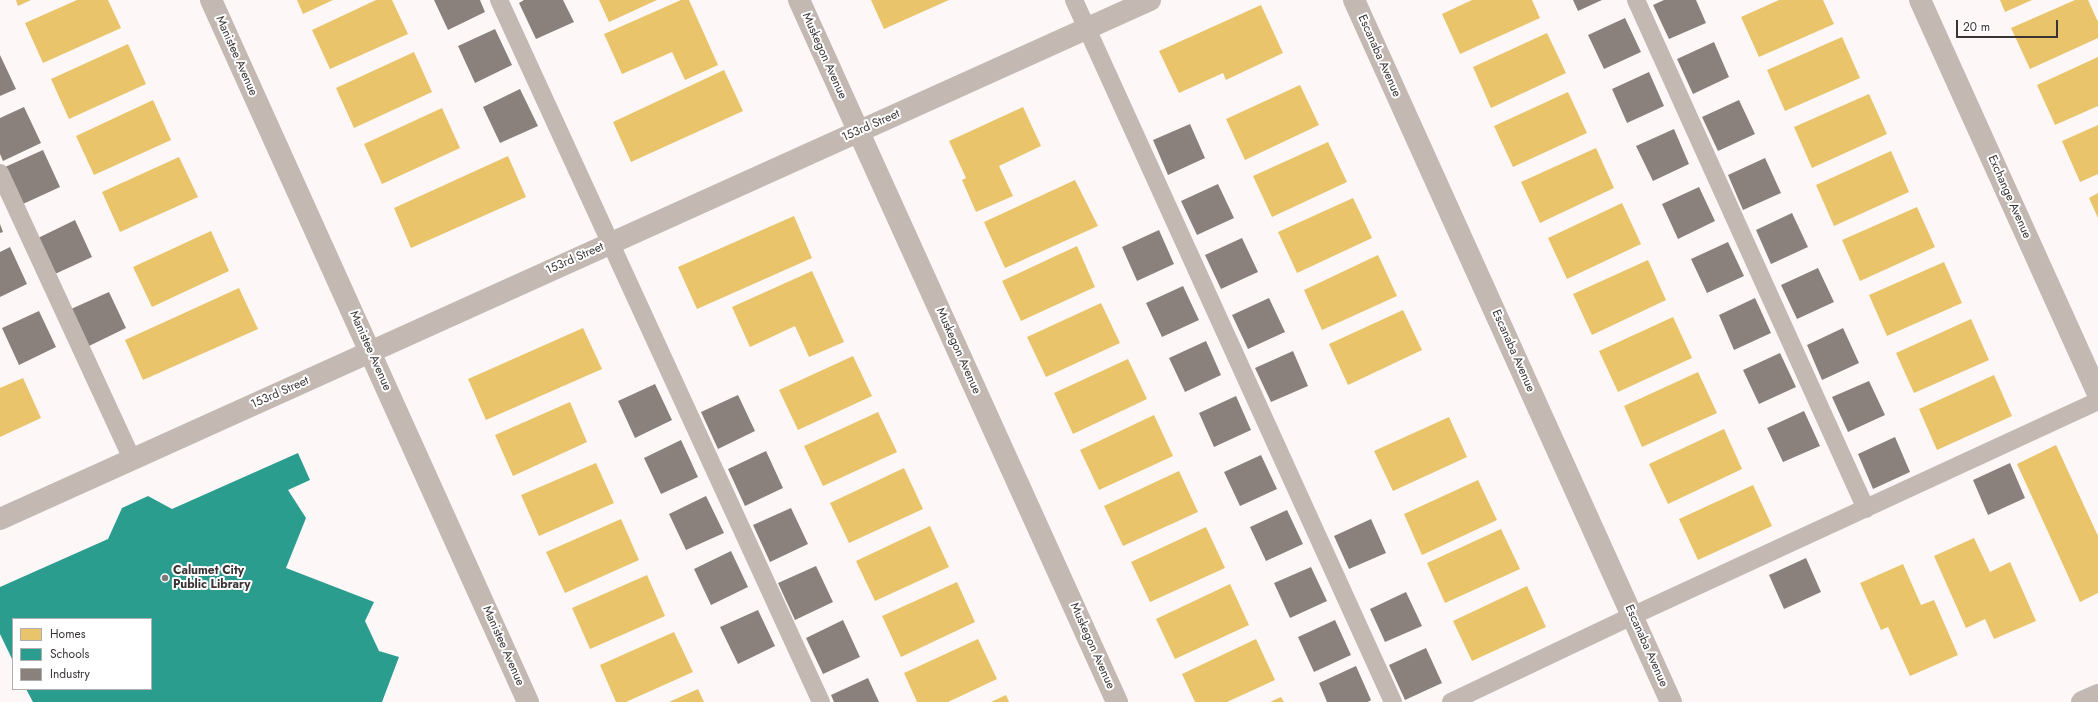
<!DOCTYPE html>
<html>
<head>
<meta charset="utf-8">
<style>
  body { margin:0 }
  #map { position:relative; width:2098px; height:702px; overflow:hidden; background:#fdf8f7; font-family:Jost,sans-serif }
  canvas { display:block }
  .legend { position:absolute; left:12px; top:618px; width:140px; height:72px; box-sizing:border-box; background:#fff; border:1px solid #b0aeae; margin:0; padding:5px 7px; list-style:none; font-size:12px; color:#3a3434 }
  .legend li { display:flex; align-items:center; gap:8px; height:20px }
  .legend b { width:20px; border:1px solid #b0aeae }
  .scale { position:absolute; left:1956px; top:20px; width:102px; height:18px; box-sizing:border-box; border:2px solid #3a3434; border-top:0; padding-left:5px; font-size:12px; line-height:14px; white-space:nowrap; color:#3a3434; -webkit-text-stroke:3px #fff; paint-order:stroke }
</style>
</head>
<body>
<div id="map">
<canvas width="2098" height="702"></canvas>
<ul class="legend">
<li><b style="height:11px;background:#e9c46a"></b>Homes</li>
<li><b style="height:11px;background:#2a9d8f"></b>Schools</li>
<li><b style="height:11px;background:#8a817c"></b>Industry</li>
</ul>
<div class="scale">20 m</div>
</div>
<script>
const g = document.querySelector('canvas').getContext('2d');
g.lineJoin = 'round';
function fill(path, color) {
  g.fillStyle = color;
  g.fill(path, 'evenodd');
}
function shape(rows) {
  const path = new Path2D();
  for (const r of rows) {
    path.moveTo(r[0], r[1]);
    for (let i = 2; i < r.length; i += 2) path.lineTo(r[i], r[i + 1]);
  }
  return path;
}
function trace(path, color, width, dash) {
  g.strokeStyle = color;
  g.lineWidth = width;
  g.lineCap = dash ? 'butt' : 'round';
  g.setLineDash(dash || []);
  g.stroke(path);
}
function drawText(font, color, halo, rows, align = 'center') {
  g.font = font + ' Jost,sans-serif';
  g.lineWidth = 4;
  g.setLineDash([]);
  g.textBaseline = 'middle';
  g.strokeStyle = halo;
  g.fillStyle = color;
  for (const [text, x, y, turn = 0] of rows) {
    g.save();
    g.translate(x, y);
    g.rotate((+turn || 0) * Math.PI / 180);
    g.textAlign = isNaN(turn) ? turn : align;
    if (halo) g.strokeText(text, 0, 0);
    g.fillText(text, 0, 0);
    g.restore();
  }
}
const homes = shape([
  [16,0,31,0,18,6],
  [77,0,108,0,121,28,43,63,25,23],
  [297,0,333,0,303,14],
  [376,0,392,0,408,34,330,69,312,30],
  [599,0,657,0,609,22],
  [681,0,689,0,718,65,685,80,672,52,622,74,604,34],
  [871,0,949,0,884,29],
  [1472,0,1532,0,1540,18,1460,54,1442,14],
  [1779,0,1823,0,1834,24,1759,57,1741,17],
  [2000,0,2032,0,2005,12],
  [2075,0,2088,0,2098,22,2098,38,2030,69,2011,28],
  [1261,5,1283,53,1226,80,1223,73,1179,93,1159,51],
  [1547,33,1566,73,1491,108,1473,67],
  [1842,37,1860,78,1785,111,1767,70],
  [128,44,146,84,69,119,51,79],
  [414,52,432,92,354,128,336,88],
  [2098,57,2098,106,2055,125,2037,85],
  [724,70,743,111,631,162,613,122],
  [1300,85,1319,125,1245,160,1226,119],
  [1568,92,1587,133,1513,167,1494,126],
  [1869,94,1887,134,1812,168,1794,127],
  [153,100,171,140,94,175,76,136],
  [1023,107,1041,146,999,166,1013,196,976,212,962,180,966,178,949,141],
  [442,108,460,148,382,184,364,144],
  [2098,125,2098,174,2080,182,2062,141],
  [1328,142,1347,182,1272,217,1253,176],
  [1596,148,1614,188,1540,223,1521,182],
  [1891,151,1909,192,1834,226,1816,185],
  [508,156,526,197,411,248,394,208],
  [179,157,198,197,120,232,102,192],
  [1075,180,1098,226,1005,268,984,222],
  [2098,193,2098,218,2089,198],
  [1353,198,1372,238,1297,273,1278,232],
  [1622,203,1641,244,1567,279,1548,238],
  [1917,207,1935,247,1860,281,1842,240],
  [794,216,812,258,697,309,678,267],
  [211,231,229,271,152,307,133,267],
  [1077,246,1095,287,1021,321,1002,281],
  [1378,255,1397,296,1322,330,1304,290],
  [1648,260,1666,300,1592,335,1573,294],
  [1944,262,1962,303,1887,336,1869,295],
  [812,271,844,342,809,357,795,326,750,347,732,307],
  [239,288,258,329,143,380,125,340],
  [1101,303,1120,343,1046,377,1027,337],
  [1403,310,1422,350,1348,385,1329,344],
  [1673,317,1692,358,1618,392,1599,351],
  [1971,319,1989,360,1914,393,1896,353],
  [583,328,602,369,486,420,468,379],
  [853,356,872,396,798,430,779,390],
  [1128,359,1147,399,1073,434,1054,393],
  [1698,372,1717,413,1642,447,1624,406],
  [1994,375,2012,416,1937,450,1919,409],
  [23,378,41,418,0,437,0,388],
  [570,402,587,442,513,476,495,435],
  [878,412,897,452,823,486,804,446],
  [1154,415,1173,456,1099,490,1080,450],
  [1449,417,1467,457,1393,491,1374,451],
  [1724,429,1742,469,1668,504,1649,464],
  [2056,445,2098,536,2098,593,2080,602,2017,464],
  [596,463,614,503,539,536,521,495],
  [904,468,923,509,849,543,830,503],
  [1179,471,1198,512,1123,546,1104,506],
  [1478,480,1497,520,1422,555,1404,514],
  [1753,485,1772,526,1698,560,1679,519],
  [621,519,639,560,565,593,546,552],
  [930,526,949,567,875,601,856,561],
  [1206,527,1225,568,1150,602,1131,562],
  [1501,529,1520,569,1445,603,1427,563],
  [1974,538,1990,572,2010,562,2036,621,1994,639,1985,619,1966,628,1934,556],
  [1903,564,1921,605,1934,600,1958,655,1910,676,1888,627,1881,630,1860,583],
  [647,575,665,616,590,649,572,608],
  [957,582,975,622,901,657,882,616],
  [1230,584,1249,625,1175,659,1156,619],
  [1527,586,1546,627,1472,661,1453,621],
  [674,632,693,672,626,702,616,702,600,665],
  [978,639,997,679,948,702,917,702,904,673],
  [1256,639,1275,680,1227,702,1195,702,1182,674],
  [698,689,704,702,669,702],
  [1006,695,1009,702,991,702],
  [1281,697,1284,702,1270,702]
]);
const schools = shape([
  [298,453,310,480,288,490,306,518,286,568,374,602,365,621,379,651,399,657,382,702,33,702,26,689,151,689,151,619,13,619,13,661,0,634,0,587,108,539,122,508,148,496,172,509]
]);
const industry = shape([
  [434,0,480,0,485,12,448,30],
  [524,0,563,0,574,22,536,39,519,3],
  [1573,0,1602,0,1578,11],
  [1664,0,1696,0,1706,23,1669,39,1653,5],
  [1625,18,1641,52,1604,69,1588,35],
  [495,29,512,65,475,83,458,46],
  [1714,42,1729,77,1693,94,1677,59],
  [0,55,16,89,0,96],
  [1649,72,1664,106,1627,123,1612,89],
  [520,89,538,126,500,143,483,107],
  [1739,100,1755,134,1718,151,1702,117],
  [24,107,41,143,3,161,0,154,0,118],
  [1190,124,1205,158,1168,175,1153,140],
  [1674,129,1689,164,1653,181,1636,146],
  [43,150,60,187,23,204,5,167],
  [1765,158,1781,193,1743,210,1728,175],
  [1218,184,1234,218,1197,235,1181,201],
  [1699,187,1715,221,1678,239,1662,204],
  [1792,213,1808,247,1771,264,1756,230],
  [75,220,92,257,55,274,38,238],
  [0,224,3,232,0,233],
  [1159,230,1174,264,1137,281,1122,247],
  [1242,238,1258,272,1221,289,1205,255],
  [1728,242,1744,276,1707,293,1691,259],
  [10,247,27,284,0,297,0,252],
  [1818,268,1834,302,1797,319,1781,285],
  [1183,286,1199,320,1162,337,1146,303],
  [109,292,126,328,89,346,71,309],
  [1269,298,1285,332,1248,349,1232,315],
  [1755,298,1771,333,1734,350,1719,315],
  [39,311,56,347,19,365,2,328],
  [1843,328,1859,363,1822,380,1807,345],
  [1206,341,1221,375,1185,392,1169,358],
  [1293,351,1308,386,1271,402,1255,368],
  [1780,353,1796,387,1759,404,1743,370],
  [1869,381,1885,415,1848,432,1832,397],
  [655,384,672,420,635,438,618,401],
  [738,395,755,431,718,449,701,412],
  [1236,396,1251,430,1214,447,1199,413],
  [1804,411,1820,446,1783,462,1767,428],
  [1895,437,1910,472,1873,489,1858,454],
  [681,440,698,477,661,494,644,458],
  [766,451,783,488,745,506,728,469],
  [1261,455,1277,489,1240,506,1224,472],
  [2010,463,2025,498,1988,515,1973,480],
  [706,496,724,533,686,550,669,514],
  [791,508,808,544,770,562,753,525],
  [1287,510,1303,544,1266,561,1250,527],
  [1371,519,1386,553,1349,569,1334,536],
  [731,551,748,587,711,605,694,569],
  [1806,558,1821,592,1784,609,1769,575],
  [816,566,833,602,795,620,778,583],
  [1311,567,1327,601,1290,618,1274,583],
  [1406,592,1422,626,1385,642,1370,609],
  [758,610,775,646,738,664,720,627],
  [843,620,860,657,823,674,806,638],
  [1335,620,1351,655,1314,672,1298,637],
  [1426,648,1442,683,1405,700,1389,665],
  [1356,666,1371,700,1368,702,1327,702,1319,683],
  [868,678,879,702,834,702,831,695]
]);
const service = shape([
  [499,0,821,702],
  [1074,0,1393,702],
  [1636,0,1866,509],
  [0,173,132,459],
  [1451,702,1632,616,2098,401]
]);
const minor = shape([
  [211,0,528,702],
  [799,0,1117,702],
  [1354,0,1671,702],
  [1920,0,2098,394],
  [0,519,1150,0]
]);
const tertiary = shape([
  [2082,702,2098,695]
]);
const markers = [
  [165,578,4,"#7e7978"]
];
const streetNames = [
  ["Manistee Avenue",236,56,66],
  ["Muskegon Avenue",824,56,66],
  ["Escanaba Avenue",1379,56,66],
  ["153rd Street",871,126,-24],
  ["Exchange Avenue",2009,197,66],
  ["153rd Street",575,259,-24],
  ["Manistee Avenue",370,351,66],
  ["Muskegon Avenue",958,351,66],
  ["Escanaba Avenue",1513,351,66],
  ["153rd Street",280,393,-24],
  ["Manistee Avenue",503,646,66],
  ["Muskegon Avenue",1092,646,66],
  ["Escanaba Avenue",1646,646,66]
];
const poiNames = [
  ["Calumet City",173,571],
  ["Public Library",173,585]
];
fill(homes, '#e9c46a');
fill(schools, '#2a9d8f');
fill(industry, '#8a817c');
trace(service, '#c3b8b2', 18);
trace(minor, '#c3b8b2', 22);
trace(tertiary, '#c3b8b2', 22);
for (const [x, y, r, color] of markers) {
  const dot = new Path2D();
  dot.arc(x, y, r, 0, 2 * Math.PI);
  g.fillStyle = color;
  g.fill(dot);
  trace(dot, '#fff', 1.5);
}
drawText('12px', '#3a3434', '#fff', streetNames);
drawText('bold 12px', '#3a3434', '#fff', poiNames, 'left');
</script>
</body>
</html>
